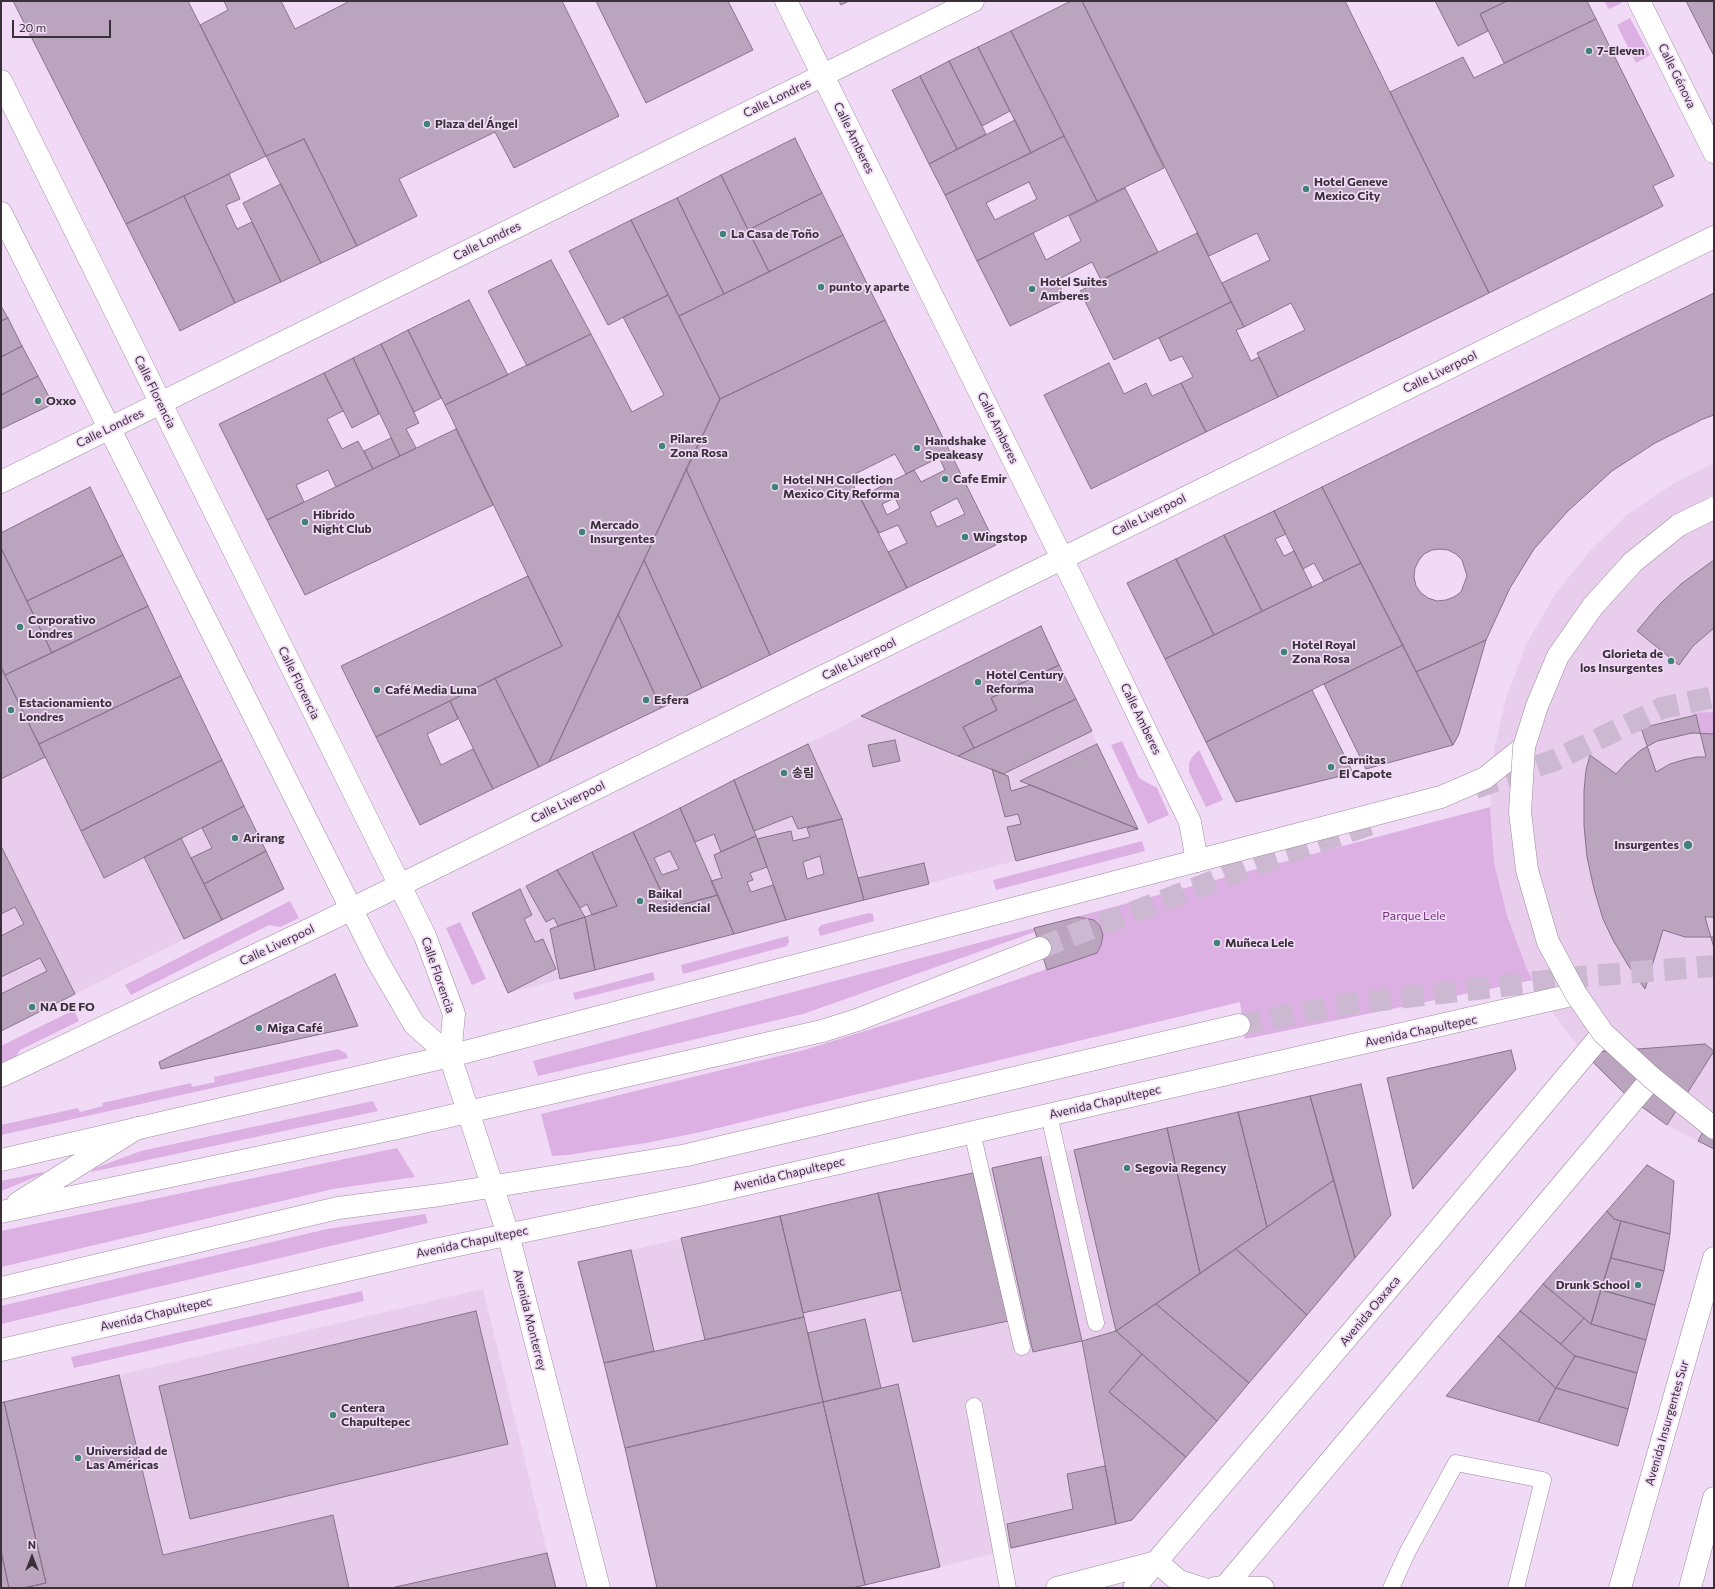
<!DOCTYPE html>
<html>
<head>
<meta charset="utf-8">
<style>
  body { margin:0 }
  #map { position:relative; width:1715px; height:1589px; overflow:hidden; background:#f1daf5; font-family:Commissioner,sans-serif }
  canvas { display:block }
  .frame { position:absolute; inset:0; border:2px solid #39303a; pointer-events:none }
  .north { position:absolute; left:12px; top:1537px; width:40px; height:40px; -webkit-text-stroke:3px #f1daf5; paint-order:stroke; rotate:0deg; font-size:11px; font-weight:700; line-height:16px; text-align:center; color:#39303a }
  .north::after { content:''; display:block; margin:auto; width:14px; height:18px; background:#39303a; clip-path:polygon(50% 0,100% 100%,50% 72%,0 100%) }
  .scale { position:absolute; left:12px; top:20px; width:99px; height:18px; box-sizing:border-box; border:2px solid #39303a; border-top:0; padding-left:5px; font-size:12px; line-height:14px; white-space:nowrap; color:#39303a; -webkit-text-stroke:3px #f1daf5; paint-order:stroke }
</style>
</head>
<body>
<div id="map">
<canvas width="1715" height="1589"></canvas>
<div class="frame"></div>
<div class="north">N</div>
<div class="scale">20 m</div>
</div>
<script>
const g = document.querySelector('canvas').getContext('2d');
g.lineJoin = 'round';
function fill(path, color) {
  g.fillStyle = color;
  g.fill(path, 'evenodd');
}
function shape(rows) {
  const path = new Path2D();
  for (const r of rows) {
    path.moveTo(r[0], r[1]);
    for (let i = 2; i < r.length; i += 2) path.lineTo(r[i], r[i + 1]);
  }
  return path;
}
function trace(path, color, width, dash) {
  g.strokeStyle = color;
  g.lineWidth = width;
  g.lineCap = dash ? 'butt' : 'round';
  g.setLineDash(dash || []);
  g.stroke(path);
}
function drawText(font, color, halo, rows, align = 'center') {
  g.font = font + ' Commissioner,"Noto Sans KR",sans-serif';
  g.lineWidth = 3.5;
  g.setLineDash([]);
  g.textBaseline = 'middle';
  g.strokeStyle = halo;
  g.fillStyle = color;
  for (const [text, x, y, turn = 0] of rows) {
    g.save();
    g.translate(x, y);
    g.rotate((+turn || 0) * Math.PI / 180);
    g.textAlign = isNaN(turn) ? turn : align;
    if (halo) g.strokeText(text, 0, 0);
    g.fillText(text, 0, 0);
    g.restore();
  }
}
const built = shape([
  [1714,463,1714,1149,1674,1129,1628,1097,1588,1059,1554,1015,1526,967,1507,915,1494,862,1490,807,1494,751,1506,698,1526,645,1553,598,1587,554,1627,515,1673,484],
  [90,487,284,889,1,1031,1,533],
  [1041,626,1138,829,508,993,472,913],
  [1238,1112,1334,1180,1116,1331,1082,1341,1116,1524,852,1588,657,1588,604,1363,578,1262],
  [483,1289,556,1588,349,1588,333,1515,163,1555,119,1375]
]);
const green = shape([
  [1604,1,1621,1,1622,3,1609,9],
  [1630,18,1650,55,1636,63,1617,25],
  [1714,712,1714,734,1692,733,1693,713],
  [1122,741,1139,778,1157,788,1169,815,1148,824,1111,745],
  [1199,750,1223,800,1206,807,1189,772,1189,763,1192,757],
  [1490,807,1494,862,1507,915,1526,967,1533,980,1245,1039,1240,1002,701,1132,646,1143,567,1155,552,1156,541,1114,804,1050,916,1015,1047,969,1035,932,803,1014,538,1076,533,1061],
  [1142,841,1145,851,996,890,993,880],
  [290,901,299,918,280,927,269,925,131,995,125,985],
  [869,913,873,914,874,921,820,936,818,929,821,925],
  [460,922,486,979,472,985,446,928],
  [788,936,789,941,787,946,683,974,681,965],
  [653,972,655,980,575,1000,573,993],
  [74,1010,79,1021,20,1050,12,1064,1,1069,1,1046],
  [338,1049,346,1053,348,1058,1,1135,1,1125,78,1108,80,1112,103,1106,102,1103,191,1083,192,1087,215,1082,214,1077],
  [373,1101,378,1111,91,1172,95,1168,141,1151],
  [397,1148,415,1177,333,1189,1,1267,1,1231],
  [43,1172,43,1174,1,1191,1,1181],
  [425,1214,428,1223,1,1324,1,1306,327,1229],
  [362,1291,364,1301,74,1368,71,1357]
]);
const building = shape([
  [13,1,188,1,266,156,126,224,13,1],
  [224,1,281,1,295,29,350,1,562,1,619,116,514,168,495,132,399,179,417,216,357,246,304,139,266,156,200,25,228,10,224,1],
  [596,1,728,1,753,50,646,103,596,1],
  [839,1,849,1,841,5,839,1],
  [1071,1,1082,1,1164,168,1097,201,1011,31,1071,1],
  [1082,1,1345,1,1489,293,1278,397,1257,353,1305,330,1291,303,1244,327,1222,283,1270,260,1257,233,1209,256,1082,1],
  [1435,1,1507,1,1480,14,1488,31,1458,46,1435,1],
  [1507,1,1587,1,1596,19,1504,63,1480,14,1507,1],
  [1686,1,1714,1,1714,56,1686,1],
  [1596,19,1674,176,1653,186,1663,206,1489,293,1390,92,1463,57,1474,78,1596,19],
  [1011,31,1064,136,1031,153,978,47,1011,31],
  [978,47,1010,111,982,126,949,61,978,47],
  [949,61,986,134,957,149,920,76,949,61],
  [920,76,957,149,929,164,892,90,920,76],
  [1015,120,1031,153,945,195,929,164,1015,120],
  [1064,136,1097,201,977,261,945,195,1064,136],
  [1029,182,1037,199,995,220,986,203,1029,182],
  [795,138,822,193,748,230,721,175,795,138],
  [304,139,357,246,321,263,266,156,304,139],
  [229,174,240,199,226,205,237,229,252,222,281,282,235,303,184,196,229,174],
  [721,175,769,272,724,294,677,198,721,175],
  [281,184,321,263,281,282,243,203,281,184],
  [1125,188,1158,252,1101,280,1092,262,1057,280,1066,299,1010,326,977,261,1033,233,1046,260,1081,241,1069,216,1125,188],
  [822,193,843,235,769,272,748,230,822,193],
  [184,196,235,303,180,331,126,224,184,196],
  [677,198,724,294,679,316,631,220,677,198],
  [631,220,668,295,608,325,569,251,631,220],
  [1197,233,1231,302,1114,360,1080,291,1197,233],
  [843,235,885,320,720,399,679,316,843,235],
  [551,260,591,334,527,366,488,291,551,260],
  [1714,293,1714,415,1703,419,1655,443,1612,471,1568,511,1534,549,1510,588,1486,640,1416,672,1322,487,1714,293],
  [1440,549,1448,550,1456,554,1462,560,1467,576,1461,592,1454,597,1446,600,1437,601,1428,598,1421,593,1416,586,1414,577,1415,568,1419,560,1424,554,1432,550,1440,549],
  [668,295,720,399,549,762,539,767,495,678,562,646,445,405,591,334,632,412,664,395,623,317,668,295],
  [469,300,508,375,445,405,408,330,469,300],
  [1231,302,1244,327,1236,330,1251,361,1259,357,1278,397,1206,432,1181,383,1193,377,1182,356,1170,361,1159,338,1231,302],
  [1,306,8,318,1,321,1,306],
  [8,318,22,346,1,357,1,321,8,318],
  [885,320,950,452,906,474,895,454,849,477,907,588,770,655,686,469,720,399,885,320],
  [408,330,441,398,414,412,381,344,408,330],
  [381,344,419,423,406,429,416,448,400,456,353,358,381,344],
  [22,346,38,376,1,395,1,357,22,346],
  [353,358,379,414,352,428,324,373,353,358],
  [1109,363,1124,394,1146,383,1152,396,1181,383,1206,432,1091,489,1044,395,1109,363],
  [324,373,343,411,327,419,342,449,358,441,373,469,336,487,328,470,296,485,304,502,267,520,219,424,324,373],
  [38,376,53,404,1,429,1,395,38,376],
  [456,429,493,505,305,595,267,520,456,429],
  [391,438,400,456,373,469,364,451,391,438],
  [950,452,996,545,907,588,888,552,907,543,898,525,879,533,860,497,914,470,921,482,945,470,939,457,950,452],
  [895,498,900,508,887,515,882,504,895,498],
  [957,498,965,514,937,527,930,512,957,498],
  [686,469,770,655,702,688,644,560,686,469],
  [90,487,123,555,27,601,1,548,1,533,90,487],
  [1322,487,1361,563,1324,581,1314,563,1303,569,1274,511,1322,487],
  [1274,511,1286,534,1275,539,1284,556,1294,551,1312,587,1262,611,1224,535,1274,511],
  [1224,535,1262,611,1214,635,1176,559,1224,535],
  [1,548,52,653,5,675,1,667,1,548],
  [123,555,148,606,52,653,27,601,123,555],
  [1176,559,1214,635,1165,659,1127,583,1176,559],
  [644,560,702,688,661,708,618,614,644,560],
  [1714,560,1714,628,1693,646,1679,665,1637,631,1660,604,1681,584,1714,560],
  [1361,563,1403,645,1206,742,1165,659,1361,563],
  [528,576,562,646,376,737,341,666,528,576],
  [148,606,181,676,39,744,5,675,148,606],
  [618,614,661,708,549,762,618,614],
  [1041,626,1059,665,991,698,997,710,963,727,974,748,958,756,861,716,1041,626],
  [1486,640,1459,734,1453,745,1416,672,1486,640],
  [1403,645,1453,745,1366,769,1324,684,1403,645],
  [1059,665,1076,699,974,748,963,727,997,710,991,698,1059,665],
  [1,667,45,757,1,779,1,667],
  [181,676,222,760,81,831,39,744,181,676],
  [495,678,539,767,493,789,450,701,495,678],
  [1312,690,1353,773,1236,802,1206,742,1312,690],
  [1076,699,1092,731,1003,774,958,756,1076,699],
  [450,701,458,719,427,734,441,765,473,749,493,789,420,825,376,737,450,701],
  [1696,715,1706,757,1696,757,1683,760,1670,764,1656,772,1641,728,1696,715],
  [1692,733,1714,734,1714,937,1685,937,1663,930,1645,989,1628,965,1613,940,1603,919,1594,889,1587,857,1584,826,1584,791,1586,770,1590,755,1616,774,1627,762,1641,750,1657,741,1692,733],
  [895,740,900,761,873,767,868,745,895,740],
  [808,744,842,819,798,829,792,816,754,831,734,780,808,744],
  [1097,744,1138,829,1020,781,1097,744],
  [222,760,244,806,104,878,81,831,222,760],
  [992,769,1008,776,1011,791,1031,785,1138,829,1016,861,1007,827,1021,824,1018,814,1005,817,992,769],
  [734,780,756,836,721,852,714,834,695,842,680,808,734,780],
  [244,806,266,851,204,884,191,858,212,848,202,828,244,806],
  [680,808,718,895,669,908,633,832,680,808],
  [670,851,679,869,662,875,654,858,670,851],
  [842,819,864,900,786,920,757,839,791,831,793,841,810,837,807,828,842,819],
  [820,856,824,874,807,879,803,862,820,856],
  [633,832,669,908,718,895,734,934,595,970,585,917,617,906,592,852,633,832],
  [756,836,767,867,750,873,753,880,747,882,751,892,773,885,786,920,734,934,711,881,722,878,714,855,756,836],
  [181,838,222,920,184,939,144,857,181,838],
  [1,846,75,994,1,1031,1,994,47,971,40,958,1,977,1,936,24,924,15,907,1,914,1,846],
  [266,851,284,889,222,920,204,884,266,851],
  [592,852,617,906,592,915,587,904,580,908,557,870,592,852],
  [924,863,929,884,864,900,858,878,924,863],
  [557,870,585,917,558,926,554,918,546,922,526,886,557,870],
  [520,889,532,915,524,919,535,942,543,939,556,969,508,993,472,913,520,889],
  [585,917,595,970,560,979,550,929,585,917],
  [1078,917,1094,920,1100,926,1103,935,1101,945,1097,953,1047,970,1034,928,1078,917],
  [1705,917,1714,917,1714,948,1705,917],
  [335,974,358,1026,161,1069,159,1062,335,974],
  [1705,1044,1714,1051,1667,1125,1628,1097,1584,1053,1705,1044],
  [1511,1050,1516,1069,1413,1189,1387,1078,1511,1050],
  [1361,1084,1391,1215,1355,1258,1310,1096,1361,1084],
  [1310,1096,1334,1180,1267,1227,1238,1112,1310,1096],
  [1714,1111,1714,1149,1698,1141,1714,1111],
  [1238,1112,1267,1227,1200,1273,1167,1128,1238,1112],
  [1167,1128,1200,1273,1116,1331,1074,1150,1167,1128],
  [1041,1157,1082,1341,1033,1352,992,1168,1041,1157],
  [1647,1165,1674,1181,1670,1234,1614,1219,1607,1211,1647,1165],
  [973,1173,1008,1321,913,1342,878,1193,973,1173],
  [1334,1180,1355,1258,1307,1315,1236,1249,1334,1180],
  [878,1193,901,1290,803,1313,780,1216,878,1193],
  [1607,1211,1614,1219,1621,1221,1591,1324,1543,1284,1607,1211],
  [780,1216,804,1317,705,1340,681,1238,780,1216],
  [1621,1221,1670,1234,1664,1271,1611,1258,1621,1221],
  [1236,1249,1307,1315,1249,1383,1156,1304,1236,1249],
  [631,1250,654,1351,604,1363,578,1262,631,1250],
  [1611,1258,1664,1271,1655,1305,1601,1290,1611,1258],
  [1543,1284,1584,1318,1561,1344,1520,1311,1543,1284],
  [1601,1290,1655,1305,1646,1340,1591,1324,1601,1290],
  [1156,1304,1249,1383,1217,1421,1116,1331,1156,1304],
  [476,1311,508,1444,190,1519,159,1386,476,1311],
  [1520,1311,1575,1356,1556,1388,1498,1336,1520,1311],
  [804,1317,823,1402,625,1448,604,1363,804,1317],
  [1584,1318,1591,1324,1646,1340,1637,1373,1575,1356,1561,1344,1584,1318],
  [865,1319,881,1388,823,1402,808,1333,865,1319],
  [1116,1331,1142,1354,1109,1392,1186,1457,1132,1520,1116,1524,1082,1341,1116,1331],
  [1498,1336,1556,1388,1538,1422,1446,1396,1498,1336],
  [1142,1354,1217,1421,1186,1457,1109,1392,1142,1354],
  [1575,1356,1637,1373,1628,1409,1556,1388,1575,1356],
  [119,1375,163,1555,333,1515,349,1588,23,1588,46,1583,4,1402,119,1375],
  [898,1384,940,1567,865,1585,823,1402,898,1384],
  [1556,1388,1628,1409,1618,1446,1538,1422,1556,1388],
  [4,1402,46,1583,23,1588,9,1588,1,1551,1,1403,4,1402],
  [823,1402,865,1585,852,1588,657,1588,625,1448,823,1402],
  [1105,1466,1116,1524,1011,1548,1007,1524,1073,1509,1067,1474,1105,1466],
  [1,1551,9,1588,1,1588,1,1551],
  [547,1553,556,1588,391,1588,547,1553]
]);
const primaryTunnel = shape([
  [1475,788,1555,760,1662,708,1714,697],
  [1040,948,1284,854,1371,824],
  [1239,1025,1347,1004,1588,976,1714,966]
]);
const service = shape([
  [1049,1115,1096,1323],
  [972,1132,1022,1347],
  [974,1406,1008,1588],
  [1391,1588,1408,1551,1456,1463,1543,1480,1516,1588]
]);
const pedestrian = shape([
  [1639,1,1714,152]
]);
const minor = shape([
  [786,1,1062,558,1190,822,1197,861],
  [1,482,973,1],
  [1,1076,321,924,1714,237],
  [1057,1588,1157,1562,1179,1581,1201,1588],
  [1215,1588,1225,1587,1263,1588]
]);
const secondary = shape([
  [1,1160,450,1056,1441,797,1485,778,1524,747],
  [1,1350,434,1250,699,1195,1576,994],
  [1134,1588,1440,1228,1603,1033],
  [1224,1588,1652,1078],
  [1620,1588,1714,1258],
  [1690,1588,1714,1498]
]);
const primary = shape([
  [1,81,425,936,454,1014,450,1056,508,1234,599,1588],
  [1,213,377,960,414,1024,450,1056],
  [18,1203,137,1128],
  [1,1212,402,1127,822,1031,857,1020,1040,948],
  [1,1288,338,1208,440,1195,687,1155,1239,1025]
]);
const secondaryBridge = shape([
  [1714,508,1679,525,1633,562,1593,606,1558,656,1537,706,1524,747,1520,812,1527,870,1548,942,1576,994,1603,1033,1652,1078,1714,1128]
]);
const markers = [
  [1589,51,4,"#408376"],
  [427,124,4,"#408376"],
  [1306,189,4,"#408376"],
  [723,234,4,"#408376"],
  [821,287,4,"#408376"],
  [1032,289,4,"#408376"],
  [38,401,4,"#408376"],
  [662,446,4,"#408376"],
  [917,448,4,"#408376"],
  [945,479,4,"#408376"],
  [775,487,4,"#408376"],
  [305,522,4,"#408376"],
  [582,532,4,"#408376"],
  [965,537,4,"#408376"],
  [20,627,4,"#408376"],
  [1284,652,4,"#408376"],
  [1671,661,4,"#408376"],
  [978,682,4,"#408376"],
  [377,690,4,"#408376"],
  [646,700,4,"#408376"],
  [11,710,4,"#408376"],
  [1331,767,4,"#408376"],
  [784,773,4,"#408376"],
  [235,838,4,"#408376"],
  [1688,845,5,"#408376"],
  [640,901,4,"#408376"],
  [1217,943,4,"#408376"],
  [32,1007,4,"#408376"],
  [259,1028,4,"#408376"],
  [1127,1168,4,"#408376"],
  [1638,1285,4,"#408376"],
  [333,1415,4,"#408376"],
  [78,1458,4,"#408376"]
];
const poiNames = [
  ["7-Eleven",1597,51],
  ["Plaza del Ángel",435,124],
  ["Hotel Geneve",1314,182],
  ["Mexico City",1314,196],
  ["La Casa de Toño",731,234],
  ["Hotel Suites",1040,282],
  ["Amberes",1040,296],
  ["punto y aparte",829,287],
  ["Oxxo",46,401],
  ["Pilares",670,439],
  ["Zona Rosa",670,453],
  ["Handshake",925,441],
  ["Speakeasy",925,455],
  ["Cafe Emir",953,479],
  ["Hotel NH Collection",783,480],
  ["Mexico City Reforma",783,494],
  ["Hibrido",313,515],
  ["Night Club",313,529],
  ["Mercado",590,525],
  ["Insurgentes",590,539],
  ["Wingstop",973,537],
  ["Corporativo",28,620],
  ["Londres",28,634],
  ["Hotel Royal",1292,645],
  ["Zona Rosa",1292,659],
  ["Glorieta de",1663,654,"right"],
  ["los Insurgentes",1663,668,"right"],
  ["Hotel Century",986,675],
  ["Reforma",986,689],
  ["Café Media Luna",385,690],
  ["Esfera",654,700],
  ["Estacionamiento",19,703],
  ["Londres",19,717],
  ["Carnitas",1339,760],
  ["El Capote",1339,774],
  ["송림",792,773],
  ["Arirang",243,838],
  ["Insurgentes",1679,845,"right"],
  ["Baikal",648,894],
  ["Residencial",648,908],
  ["Muñeca Lele",1225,943],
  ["NA DE FO",40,1007],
  ["Miga Café",267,1028],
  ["Segovia Regency",1135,1168],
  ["Drunk School",1630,1285,"right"],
  ["Centera",341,1408],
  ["Chapultepec",341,1422],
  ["Universidad de",86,1451],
  ["Las Américas",86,1465]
];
const streetNames = [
  ["Calle Génova",1677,76,64],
  ["Calle Londres",777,98,-26],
  ["Calle Amberes",854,138,64],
  ["Calle Londres",487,241,-26],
  ["Calle Liverpool",1440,372,-26],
  ["Calle Florencia",155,392,64],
  ["Calle Londres",110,428,-26],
  ["Calle Amberes",998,428,64],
  ["Calle Liverpool",1149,515,-26],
  ["Calle Liverpool",859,659,-26],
  ["Calle Florencia",299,683,64],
  ["Calle Amberes",1141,719,64],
  ["Calle Liverpool",568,802,-26],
  ["Calle Liverpool",277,945,-25],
  ["Calle Florencia",438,975,71],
  ["Avenida Chapultepec",1421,1031,-12],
  ["Avenida Chapultepec",1105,1102,-13],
  ["Avenida Chapultepec",789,1174,-13],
  ["Avenida Chapultepec",472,1242,-12],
  ["Avenida Oaxaca",1370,1311,-50],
  ["Avenida Chapultepec",156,1314,-13],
  ["Avenida Monterrey",530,1320,76],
  ["Avenida Insurgentes Sur",1667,1423,-74]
];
const parkNames = [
  ["Parque Lele",1414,916]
];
fill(built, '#e9cded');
fill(green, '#dcb0e3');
fill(building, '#bba5be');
trace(building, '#88738b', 1);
trace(primaryTunnel, '#ccb8d0', 22, [22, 11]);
trace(service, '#9f8aa2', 17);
trace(pedestrian, '#9f8aa2', 23);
trace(minor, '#9f8aa2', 23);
trace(secondary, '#9f8aa2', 23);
trace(primary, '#9f8aa2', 23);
trace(service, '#fff', 16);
trace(pedestrian, '#fff', 22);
trace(minor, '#fff', 22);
trace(secondary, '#fff', 22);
trace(primary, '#fff', 22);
trace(secondaryBridge, '#9f8aa2', 23, []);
trace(secondaryBridge, '#fff', 22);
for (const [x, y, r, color] of markers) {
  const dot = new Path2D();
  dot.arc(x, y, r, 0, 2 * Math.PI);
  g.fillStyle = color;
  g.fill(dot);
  trace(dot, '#f1daf5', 1.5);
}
drawText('bold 12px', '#39303a', '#f1daf5', poiNames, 'left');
drawText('12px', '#39303a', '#f1daf5', streetNames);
drawText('12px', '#6e3377', '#f1daf5', parkNames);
</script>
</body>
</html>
